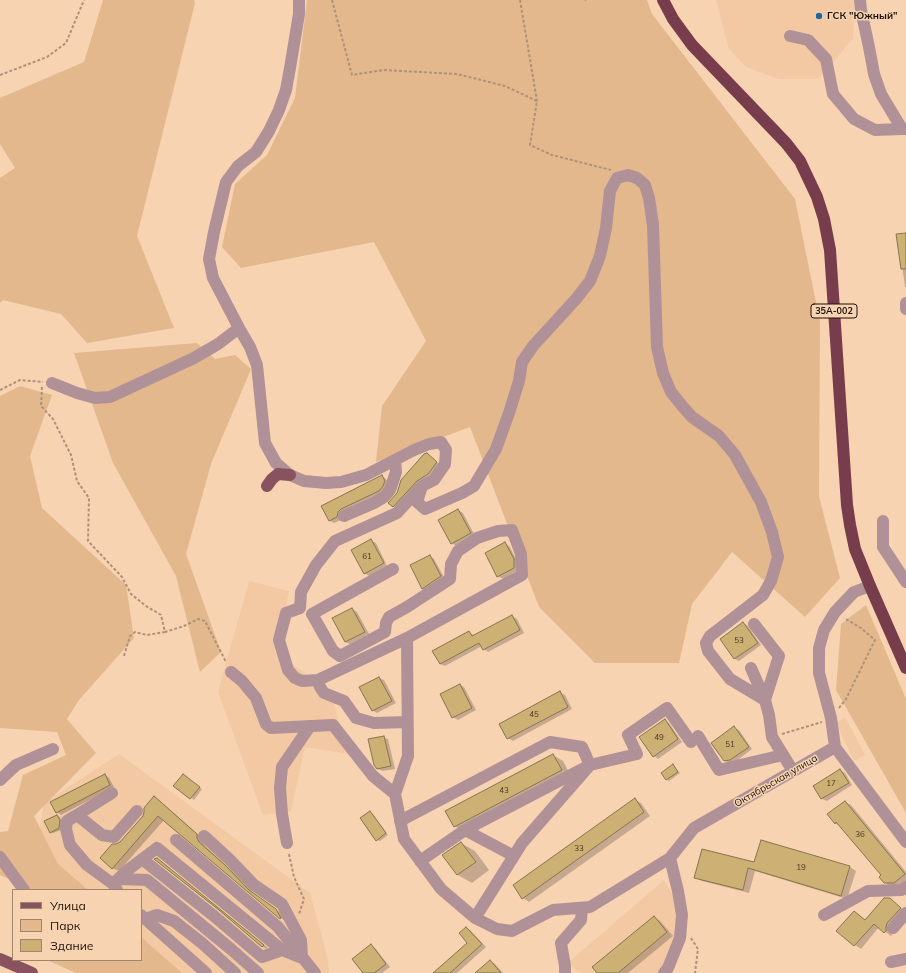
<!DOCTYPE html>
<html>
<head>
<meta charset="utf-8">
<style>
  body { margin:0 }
  #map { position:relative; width:906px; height:973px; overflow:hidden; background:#f7d3b2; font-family:Mulish,sans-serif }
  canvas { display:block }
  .legend { position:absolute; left:12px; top:889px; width:130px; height:72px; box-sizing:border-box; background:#f7d3b2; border:1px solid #a0856d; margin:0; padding:5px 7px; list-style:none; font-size:12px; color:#1d1105 }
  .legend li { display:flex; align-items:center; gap:8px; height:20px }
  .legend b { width:20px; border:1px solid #a0856d }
</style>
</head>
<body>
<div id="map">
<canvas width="906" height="973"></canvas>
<ul class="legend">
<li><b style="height:5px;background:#88535f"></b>Улица</li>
<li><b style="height:11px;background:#e4b88d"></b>Парк</li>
<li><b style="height:11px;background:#ccb074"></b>Здание</li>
</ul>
</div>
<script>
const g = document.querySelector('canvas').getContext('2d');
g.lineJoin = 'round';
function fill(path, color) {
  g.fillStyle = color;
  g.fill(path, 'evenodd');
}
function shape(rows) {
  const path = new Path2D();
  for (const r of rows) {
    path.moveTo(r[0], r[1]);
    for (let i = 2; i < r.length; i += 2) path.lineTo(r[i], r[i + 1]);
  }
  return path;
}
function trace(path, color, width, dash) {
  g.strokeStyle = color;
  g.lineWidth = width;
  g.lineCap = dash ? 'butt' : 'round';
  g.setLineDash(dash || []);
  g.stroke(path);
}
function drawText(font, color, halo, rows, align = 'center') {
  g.font = font + ' Mulish,sans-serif';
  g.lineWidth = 3;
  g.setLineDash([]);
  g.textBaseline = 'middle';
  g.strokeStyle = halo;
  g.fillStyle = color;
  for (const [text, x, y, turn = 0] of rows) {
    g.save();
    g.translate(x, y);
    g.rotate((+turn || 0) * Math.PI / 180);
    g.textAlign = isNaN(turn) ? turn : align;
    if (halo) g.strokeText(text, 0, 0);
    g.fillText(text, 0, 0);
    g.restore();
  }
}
const built = shape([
  [716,0,855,0,853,39,818,79,779,79,746,67,729,49],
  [249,581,289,591,279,640,275,651,330,692,349,754,305,747,291,811,263,815,218,692],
  [845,717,865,755,854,761,836,723],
  [119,754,310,893,328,960,329,973,171,973,141,946,141,890,77,890,35,853,44,803],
  [664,880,677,902,677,936,659,973,579,973,569,962]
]);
const green = shape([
  [103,0,194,0,195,3,137,236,174,328,87,343,61,314,3,300,0,303,0,178,15,168,0,144,0,98,84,62],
  [307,0,647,0,652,14,795,199,820,322,819,496,840,578,805,617,732,552,692,604,679,663,595,663,539,607,470,427,376,462,382,406,426,341,374,242,241,268,222,247,235,184,267,155,295,98],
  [197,343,215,359,235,355,251,369,211,464,186,554,221,652,200,672,176,576,113,463,74,353],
  [20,386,52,395,30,456,42,508,126,585,134,638,79,700,67,719,96,753,34,816,58,864,88,890,31,890,0,875,0,832,8,831,23,775,66,755,57,732,0,728,0,396],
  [866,605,906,699,906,813,836,690,841,624],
  [141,937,182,973,76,973,47,960,141,960]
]);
const shadow = shape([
  [906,234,906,287,905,287,898,235],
  [427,454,440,465,432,476,397,508,393,506],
  [382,476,386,479,389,485,388,489,341,520,334,523,330,521,322,506],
  [458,510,463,513,475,536,456,546,452,543],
  [371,540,376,543,387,566,369,576,364,573],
  [505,543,509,546,518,562,518,570,503,579,498,576],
  [430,556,434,559,445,579,427,590,422,588],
  [352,609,357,612,369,634,350,644,345,642],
  [512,616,517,619,524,633,488,652,484,649,482,646,445,666,440,664,434,651,469,632,475,636],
  [743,623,748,626,761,645,739,661,735,659,721,639],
  [379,678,384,680,396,703,377,713,372,710],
  [460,685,464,687,476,710,458,720,453,717,441,695],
  [560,693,565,695,572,709,513,741,508,738],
  [665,721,669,723,682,742,658,759,654,756],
  [734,728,739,730,752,749,735,762,729,763,724,760],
  [383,737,388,739,395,769,383,771,378,769],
  [553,755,563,761,571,776,464,832,455,826],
  [673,766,680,773,669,781,667,780],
  [840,770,845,773,852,785,827,801,822,799,814,786],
  [105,775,109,778,114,787,61,815,57,812],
  [186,777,202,789,194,800,175,786],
  [154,798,160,801,203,839,203,842,205,846,231,870,255,895,282,914,286,921,281,918,164,820,119,871,112,868,120,843,143,817],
  [635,800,641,803,650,816,529,902,523,898,514,885],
  [845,802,851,805,906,872,906,882,901,886,891,886,884,882,883,876,842,827,835,823],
  [370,812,373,814,388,835,380,841,377,840],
  [57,816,60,817,62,822,61,830,53,833,51,832],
  [461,843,475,851,489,870,472,883,458,875,444,855],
  [157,859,161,861,268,948,267,949,263,947],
  [755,863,850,867,856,871,847,899,755,871,749,893,702,881,695,877],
  [889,899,906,912,891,931,892,935,891,936,879,927,861,949,855,945,854,912,866,921],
  [654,917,660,921,673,936,628,973,598,973],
  [467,928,471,931,486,947,457,973,441,973,469,943],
  [371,946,375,948,390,967,382,973,365,973],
  [490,961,495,964,503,973,476,973]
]);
const building = shape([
  [906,233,906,269,901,269,896,234,906,233],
  [427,453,437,462,428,474,417,481,393,507,388,503,397,493,401,480,424,454,427,453],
  [382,475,385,481,383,486,379,491,341,509,338,512,337,517,329,521,321,506,382,475],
  [458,509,471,533,451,544,438,520,458,509],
  [371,539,384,563,364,574,351,550,371,539],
  [505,542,514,559,514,568,497,577,485,553,505,542],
  [430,555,441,576,422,589,410,565,430,555],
  [352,608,365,632,345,642,332,618,352,608],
  [512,615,520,630,483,650,479,643,440,664,432,651,469,631,472,636,512,615],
  [743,622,758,643,734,659,720,639,743,622],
  [379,677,392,701,372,711,359,687,379,677],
  [460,684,472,708,452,718,440,694,460,684],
  [560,691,568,707,507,739,499,724,560,691],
  [665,719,678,739,653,757,639,737,665,719],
  [734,726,749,747,730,760,724,761,711,743,734,726],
  [384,736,391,766,377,769,374,765,368,739,384,736],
  [553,754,562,770,454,827,445,811,553,754],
  [673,764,678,772,666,780,661,773,673,764],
  [840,769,849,783,821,799,813,786,840,769],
  [105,774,110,785,56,813,50,802,105,774],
  [183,774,200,787,190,799,173,786,183,774],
  [154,796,197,834,197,838,199,842,225,865,249,890,276,909,281,918,280,919,158,816,112,869,100,858,112,844,116,844,120,842,143,816,144,812,144,808,154,796],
  [635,798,644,812,522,899,513,885,635,798],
  [845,801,905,874,894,883,884,883,879,877,881,875,836,822,835,824,827,814,845,801],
  [370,811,386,833,376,841,360,818,370,811],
  [57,815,60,820,59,828,50,833,44,821,57,815],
  [761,840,850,866,841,896,748,868,743,890,694,878,702,849,754,862,761,840],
  [461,842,476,862,457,875,442,855,461,842],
  [157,858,264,945,262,947,219,910,154,859,157,858],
  [884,898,890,898,901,908,887,923,886,927,886,931,884,933,874,924,854,946,836,931,854,911,865,920,884,898],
  [654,916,667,932,618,973,597,973,592,967,654,916],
  [466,927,482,944,450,973,433,973,467,943,459,933,466,927],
  [371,944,386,964,374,973,363,973,352,959,371,944],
  [490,960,501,973,475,973,490,960]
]);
const path = shape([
  [332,0,352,75,383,70,457,74,505,86,537,101,530,145,552,155,611,170],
  [520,0,537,101],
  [585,0,586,0],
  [0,75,47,57,66,43,84,0],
  [42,387,41,406,53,419,71,455,77,481,89,498,88,541,122,577,131,594,146,606,161,615,165,632,184,626,198,619,205,621,226,662],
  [0,390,20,380,43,382],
  [124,656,130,636,135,632,147,635,165,632],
  [839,708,846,699,875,640,861,628,844,618],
  [782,734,822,722],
  [289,854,294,877,304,899,299,914],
  [691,938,698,949,695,973]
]);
const minor = shape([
  [860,0,861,10,869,47,874,74,881,94,902,129,906,129],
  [790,36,808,40,826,59,833,94,854,119,875,130,902,129],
  [906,303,906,309],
  [239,328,250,347,257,365,265,443,276,463,290,475,304,481,326,483,341,482,366,475,414,450,429,444,441,442,446,450,445,464,434,480,422,486,417,502,425,509,462,493,474,486,496,449,509,413,519,381,522,362,533,346,576,299,590,281,600,256,606,228,610,191,617,178,628,175,637,178,645,185,649,198,653,225,657,347,663,373,671,392,683,407,692,417,719,436,735,455,761,502,772,532,778,557,771,581,763,595,710,636,706,643,708,651,730,679,765,700,769,715,772,737,793,771],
  [52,383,77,393,95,398,110,397,194,358,218,344,239,328,213,278,209,259,214,232,226,182,238,166,256,152,269,131,279,110,286,90,290,68,299,14,299,0],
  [344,516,374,503,384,497,390,490,396,472,395,460],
  [883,521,883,547,906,582],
  [393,569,312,614,333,651,340,656,385,632,386,623,389,617,407,607,450,579,451,564,458,551,477,538,498,531,512,530,521,554,522,575,407,638,408,756,395,794,404,839,441,889,475,918],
  [407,638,318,680,320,687,324,693,344,701,356,718,374,723,407,722],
  [751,668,765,700,779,656,754,624],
  [231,672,242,681,256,698,266,724,271,728,333,725,373,776,395,794],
  [318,680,302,681,295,678,288,670,279,640,286,613,300,608,301,592,316,565,335,541,397,513,420,488],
  [698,736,719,770,783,755],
  [691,742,667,708,628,735,637,754,590,765,522,843,475,918,497,929,512,931,553,910,590,907,670,858,694,828,835,747,831,718,819,673,819,648,824,630,835,612,854,592,870,586],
  [835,747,906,842],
  [0,780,16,765,53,749],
  [77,815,112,793],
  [400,821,550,742,582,747,590,765,465,830],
  [176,840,278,927,315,973],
  [287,843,282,814,280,788,282,767,310,726],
  [0,857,24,890],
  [142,859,214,916,262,957,282,950,302,958,301,940,282,904,254,885,230,860,204,836],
  [420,861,465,830,514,856],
  [119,879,147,880,232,950,258,973],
  [113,884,129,869,157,848,282,950],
  [117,890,113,884,87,865,70,845,66,829,67,821,77,815,102,835,114,837,137,811],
  [141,915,206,973],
  [824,915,868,891,902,890,906,887],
  [145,919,157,915,174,921,203,944,235,973],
  [893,928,906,913],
  [891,962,906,959],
  [565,973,565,966,561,943,581,920,582,908],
  [664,973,668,968,680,938,682,915,678,891,670,858]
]);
const major = shape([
  [267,486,272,479,278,474,290,475],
  [0,959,32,973]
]);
const highway = shape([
  [663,0,673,19,692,45,786,143,800,161,817,197,824,219,830,250,847,505,850,525,855,549,870,586,906,668]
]);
const markers = [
  [819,16,4,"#20679b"]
];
const numberNames = [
  ["61",367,557],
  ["53",739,641],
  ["45",534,715],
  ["49",659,738],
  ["51",730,745],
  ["17",831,784],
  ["43",504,791],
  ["36",860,835],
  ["33",579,849],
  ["19",801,868]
];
const shields = [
  [834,311,46]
];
const shieldNames = [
  ["35А-002",834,311]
];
const poiNames = [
  ["ГСК \"Южный\"",827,16]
];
const streetNames = [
  ["Октябрьская улица",776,781,-30]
];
fill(built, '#f2c9a2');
fill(green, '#e4b88d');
fill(shadow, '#0003');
fill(building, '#ccb074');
trace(building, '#87754e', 1);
trace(path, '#ae9278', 2, [3, 2]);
trace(minor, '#b09197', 12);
trace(major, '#88535f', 12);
trace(highway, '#783d4c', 12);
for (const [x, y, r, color] of markers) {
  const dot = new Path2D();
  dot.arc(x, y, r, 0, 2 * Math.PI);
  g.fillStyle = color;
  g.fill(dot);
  trace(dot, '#f7d3b2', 1.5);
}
drawText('8px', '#493921', null, numberNames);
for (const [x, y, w] of shields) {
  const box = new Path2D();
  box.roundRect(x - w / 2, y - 7, w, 14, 3);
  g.fillStyle = '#f7d3b2';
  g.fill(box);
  trace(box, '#1d1105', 1);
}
drawText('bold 9px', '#1d1105', null, shieldNames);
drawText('bold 10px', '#1d1105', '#f7d3b2', poiNames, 'left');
drawText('10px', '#1d1105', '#f7d3b2', streetNames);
</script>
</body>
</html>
